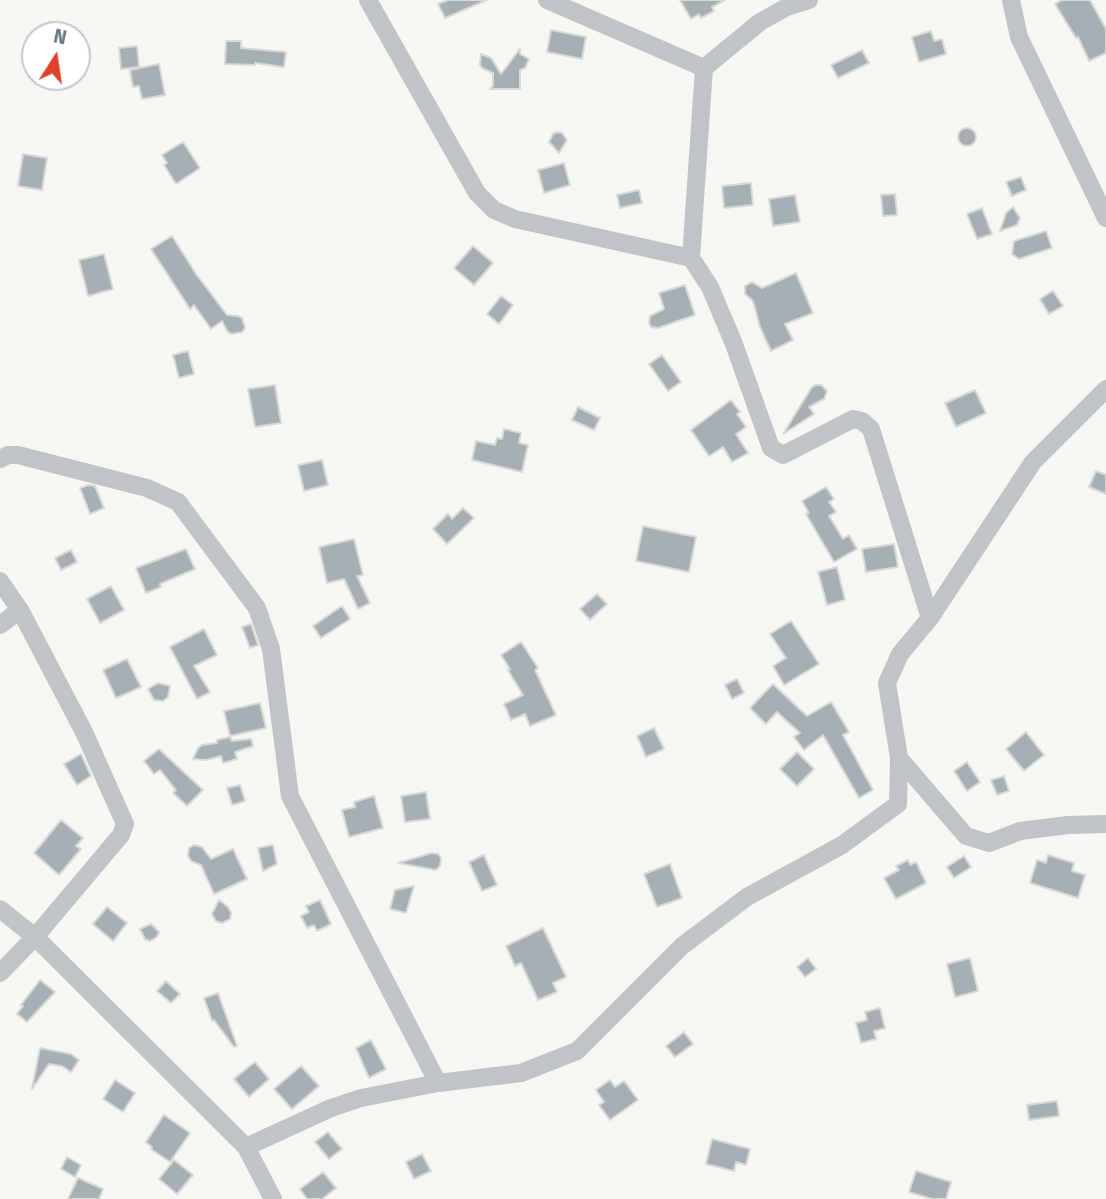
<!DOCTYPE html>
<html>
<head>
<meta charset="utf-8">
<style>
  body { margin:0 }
  #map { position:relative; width:1106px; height:1199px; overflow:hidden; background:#f6f6f3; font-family:"Fira Sans",sans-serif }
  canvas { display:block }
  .north { position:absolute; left:21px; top:21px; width:70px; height:70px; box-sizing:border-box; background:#fff; border:2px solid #c2c9cd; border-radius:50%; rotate:12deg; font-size:19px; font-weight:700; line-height:28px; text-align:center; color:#667983 }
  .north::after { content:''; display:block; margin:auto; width:24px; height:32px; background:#df422b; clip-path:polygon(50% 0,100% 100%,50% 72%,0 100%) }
</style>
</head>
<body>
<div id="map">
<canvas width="1106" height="1199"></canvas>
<div class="north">N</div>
</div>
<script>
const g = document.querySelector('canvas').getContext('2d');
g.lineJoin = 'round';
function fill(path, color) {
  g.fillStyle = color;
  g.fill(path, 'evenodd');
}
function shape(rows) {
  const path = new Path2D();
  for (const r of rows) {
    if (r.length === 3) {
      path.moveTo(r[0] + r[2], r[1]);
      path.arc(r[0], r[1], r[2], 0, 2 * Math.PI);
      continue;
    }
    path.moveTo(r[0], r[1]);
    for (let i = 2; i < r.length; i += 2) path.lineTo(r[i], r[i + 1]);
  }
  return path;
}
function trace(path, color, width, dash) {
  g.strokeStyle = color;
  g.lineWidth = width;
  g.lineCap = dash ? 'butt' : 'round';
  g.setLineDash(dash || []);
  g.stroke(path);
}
const building = shape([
  [448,0,487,0,445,18,438,4,448,0],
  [680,0,725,0,712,7,714,11,701,18,699,14,691,19,680,0],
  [1062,0,1090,0,1106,29,1106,53,1089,61,1078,37,1076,38,1055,4,1062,0],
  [551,30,586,37,582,59,547,52,551,30],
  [931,31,934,41,942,39,946,54,919,62,912,37,931,31],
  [226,41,241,41,241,48,286,52,284,67,255,63,255,65,225,64,226,41],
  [137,46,139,67,121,69,119,48,137,46],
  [520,49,520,54,529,59,525,68,520,70,520,89,490,89,493,86,493,73,482,68,480,65,481,54,491,58,501,74,520,49],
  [862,50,869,63,838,78,831,65,862,50],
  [159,64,165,95,142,99,139,86,133,87,130,70,159,64],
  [967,137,9],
  [557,132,562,133,567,140,559,153,549,142,553,134,557,132],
  [183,142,200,168,176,184,164,165,167,163,162,155,183,142],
  [23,154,47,158,42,190,18,186,23,154],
  [564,163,570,185,544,193,538,170,564,163],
  [1021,177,1026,190,1012,196,1006,182,1021,177],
  [751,183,753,205,724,208,722,186,751,183],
  [639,190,642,203,620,208,617,195,639,190],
  [895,194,897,215,883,216,881,195,895,194],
  [795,195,800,222,773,226,769,199,795,195],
  [1013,207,1020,218,1017,225,1000,231,1006,213,1013,207],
  [982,208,992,234,977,239,967,214,982,208],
  [1046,231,1052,248,1019,259,1012,254,1014,241,1046,231],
  [172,236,196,274,227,315,238,316,242,318,245,328,242,332,232,334,228,332,222,321,211,329,194,305,190,309,151,249,172,236],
  [473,246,493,263,474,285,454,268,473,246],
  [104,254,113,289,88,296,79,260,104,254],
  [796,273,813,313,785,324,793,340,771,351,760,327,753,301,745,294,745,286,752,282,762,288,796,273],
  [685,285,695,315,658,328,651,327,649,323,650,316,664,309,659,293,685,285],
  [1053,291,1063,306,1049,314,1040,299,1053,291],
  [501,296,513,305,499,324,487,314,501,296],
  [188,351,194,374,179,378,173,355,188,351],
  [662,355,681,382,668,391,649,364,662,355],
  [275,385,281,423,255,427,248,389,275,385],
  [816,385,821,385,827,391,824,399,809,407,814,414,783,434,812,387,816,385],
  [975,390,986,413,956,427,945,403,975,390],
  [731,400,740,412,737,414,746,427,736,434,748,453,732,462,723,447,709,456,691,430,731,400],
  [578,407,600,418,594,430,572,420,578,407],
  [504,429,521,433,519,443,528,445,522,472,472,460,476,441,495,445,497,438,502,439,504,429],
  [322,460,328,485,304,491,298,465,322,460],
  [1096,471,1106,475,1106,494,1089,487,1096,471],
  [89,485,95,486,104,508,90,514,80,488,89,485],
  [826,487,834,499,829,502,836,512,829,516,843,539,849,535,857,549,834,562,806,514,809,513,802,501,826,487],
  [463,508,474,518,447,544,433,529,448,514,452,519,463,508],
  [643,526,696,537,689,572,636,561,643,526],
  [354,539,363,575,357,576,370,603,358,609,344,579,327,583,319,547,354,539],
  [894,544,898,567,866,572,862,549,894,544],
  [186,549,195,569,160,584,161,587,146,593,136,568,186,549],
  [71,550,77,562,61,570,55,558,71,550],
  [837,567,845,600,827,605,818,572,837,567],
  [111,586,124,610,100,623,87,599,111,586],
  [597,594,607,604,590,620,580,609,597,594],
  [342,606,350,619,321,638,313,626,342,606],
  [791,621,819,664,784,685,773,666,786,658,770,634,791,621],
  [251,624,258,645,250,648,242,627,251,624],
  [204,629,217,655,194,666,210,692,197,699,170,647,204,629],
  [521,642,538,668,535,670,556,715,530,726,525,714,511,720,504,704,523,695,508,670,510,669,501,655,521,642],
  [127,659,141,687,116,698,103,670,127,659],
  [737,679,744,693,732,699,725,685,737,679],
  [158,683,170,686,168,697,163,701,154,700,148,689,158,683],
  [773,684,807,716,831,702,849,732,843,735,873,790,859,798,823,735,804,750,794,737,800,733,777,712,766,724,750,708,773,684],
  [260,703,266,728,230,736,224,711,260,703],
  [654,728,664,749,646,757,637,736,654,728],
  [1026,732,1044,755,1024,771,1006,749,1026,732],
  [230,737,232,741,251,739,253,746,235,752,237,759,223,763,221,756,206,760,193,759,198,748,202,745,217,743,217,740,230,737],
  [159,749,203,790,187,806,173,793,176,790,160,770,154,774,144,761,159,749],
  [797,752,814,769,797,786,780,769,797,752],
  [81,754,91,776,77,785,64,764,81,754],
  [967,762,980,782,967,791,954,771,967,762],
  [1004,776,1009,791,997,795,991,780,1004,776],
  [240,785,245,801,232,805,227,788,240,785],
  [426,792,430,819,405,822,401,796,426,792],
  [374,796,383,828,349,837,342,810,355,807,354,802,374,796],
  [61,820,83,838,76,846,81,849,59,875,34,853,61,820],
  [194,845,202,847,211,859,233,849,247,879,214,894,201,865,191,861,188,856,189,848,194,845],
  [273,845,277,864,263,871,258,848,273,845],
  [432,853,438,854,441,858,440,866,436,870,398,863,432,853],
  [484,855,497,885,482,891,469,862,484,855],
  [1048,855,1074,863,1072,871,1085,875,1078,898,1030,883,1037,860,1046,863,1048,855],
  [964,856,971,867,954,878,947,867,964,856],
  [908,860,910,865,916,862,926,883,896,899,884,878,899,870,896,866,908,860],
  [670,864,682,898,657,907,644,874,670,864],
  [414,886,406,913,390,909,395,890,414,886],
  [219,900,228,907,231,913,230,919,222,923,216,921,212,914,219,900],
  [320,900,331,924,317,931,314,925,307,928,301,916,309,912,306,906,320,900],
  [107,907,127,923,113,941,93,924,107,907],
  [151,924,159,932,157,937,150,941,145,939,140,929,151,924],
  [543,928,566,977,553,983,557,992,538,1000,521,963,515,966,506,946,543,928],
  [808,958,816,969,805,977,797,967,808,958],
  [970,958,978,991,955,997,947,964,970,958],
  [40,980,55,992,27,1022,17,1014,23,1006,21,1005,40,980],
  [166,981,180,994,171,1003,157,991,166,981],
  [218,993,237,1046,234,1047,214,1020,212,1021,204,998,218,993],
  [880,1008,885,1028,874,1031,876,1039,861,1043,856,1023,867,1020,865,1012,880,1008],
  [684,1032,693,1044,675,1057,666,1046,684,1032],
  [371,1040,386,1069,369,1078,356,1048,371,1040],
  [40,1048,71,1054,79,1060,71,1072,62,1066,49,1064,32,1089,40,1048],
  [255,1062,269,1079,249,1097,234,1079,255,1062],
  [301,1066,319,1086,292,1109,274,1089,301,1066],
  [115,1080,135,1093,123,1112,103,1099,115,1080],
  [610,1080,615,1087,624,1081,638,1100,610,1120,599,1105,604,1102,596,1090,610,1080],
  [1057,1101,1059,1116,1029,1120,1027,1105,1057,1101],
  [164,1115,190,1133,170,1162,151,1149,152,1147,146,1142,164,1115],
  [328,1132,342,1149,329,1159,315,1142,328,1132],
  [712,1139,750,1149,746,1165,736,1162,734,1171,706,1164,712,1139],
  [422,1154,431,1171,414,1179,406,1162,422,1154],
  [67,1157,81,1165,75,1177,61,1169,67,1157],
  [174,1160,193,1175,177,1194,159,1179,174,1160],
  [916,1171,951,1182,946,1199,932,1199,909,1192,916,1171],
  [323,1172,336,1188,322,1199,307,1199,300,1189,323,1172],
  [78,1178,103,1189,99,1199,68,1199,78,1178]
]);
const street = shape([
  [368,0,477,193,494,210,515,219,691,258],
  [547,0,704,68],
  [809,0,787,7,760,22,704,68,691,258,710,287,734,344,771,448,783,455,853,419,862,421,871,429,930,618],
  [1011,0,1019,37,1106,218],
  [0,459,8,455,18,455,147,488,178,502,257,608,271,649,290,796,438,1083],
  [0,581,20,610,84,732,125,824,121,835,35,937,0,973],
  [0,625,20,610],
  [899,758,966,836,989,843,1020,831,1068,825,1106,824],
  [0,909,35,937,246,1147,273,1199],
  [246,1147,331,1108,361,1098,438,1083,521,1073,577,1051,682,946,747,897,842,845,898,804,899,758,887,683,900,654,930,618,1033,462,1106,389]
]);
fill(building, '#a6b0b4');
trace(building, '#d8d8d6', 2);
trace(street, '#c0c4c7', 18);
</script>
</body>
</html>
